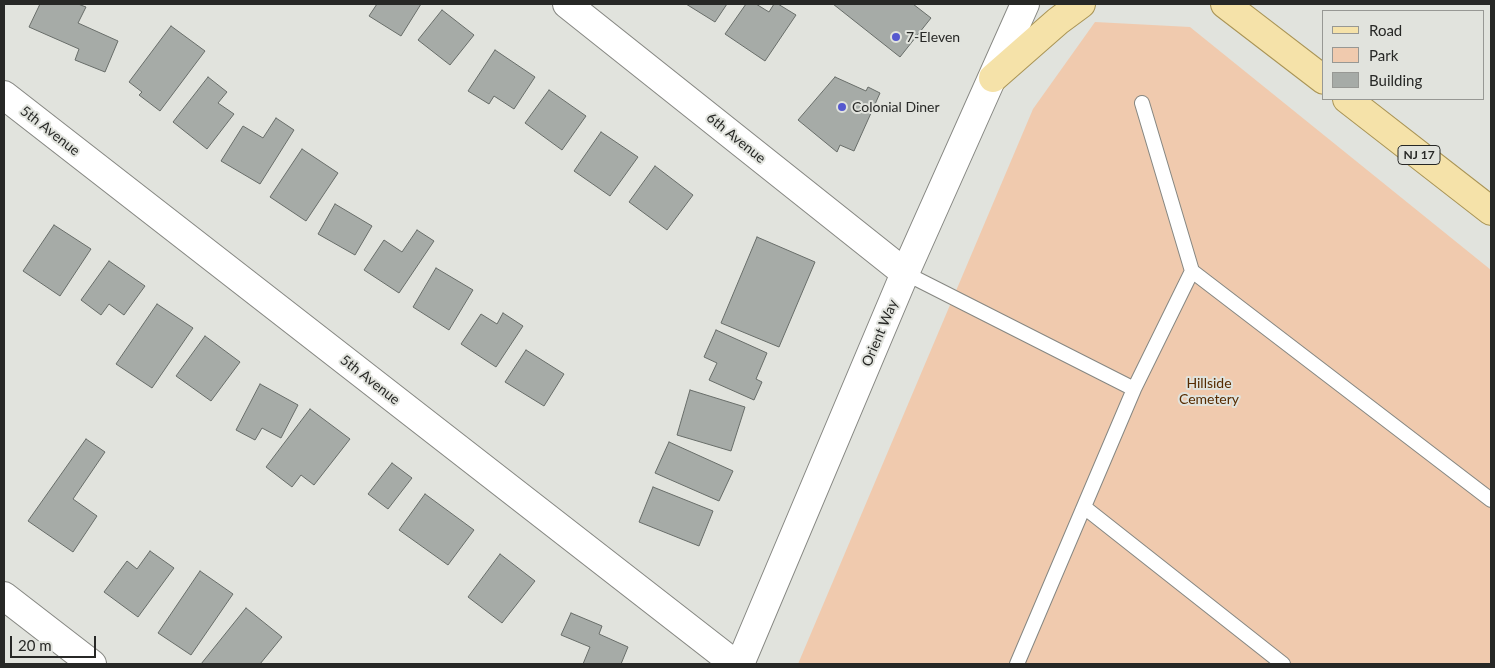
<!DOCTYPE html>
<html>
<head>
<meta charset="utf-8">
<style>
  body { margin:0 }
  #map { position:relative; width:1495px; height:668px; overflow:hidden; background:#e1e3dd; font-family:Lato,sans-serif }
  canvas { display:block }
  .frame { position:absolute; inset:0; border:5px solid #272826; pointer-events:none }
  .legend { position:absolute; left:1322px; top:10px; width:162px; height:90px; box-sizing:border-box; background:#e1e3dd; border:1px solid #979894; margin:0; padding:6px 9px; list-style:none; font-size:15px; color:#272826 }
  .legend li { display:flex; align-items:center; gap:10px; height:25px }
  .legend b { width:25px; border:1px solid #979894 }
  .scale { position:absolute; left:10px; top:636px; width:86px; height:22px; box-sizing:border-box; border:2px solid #272826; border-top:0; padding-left:6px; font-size:15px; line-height:18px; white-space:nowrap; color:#272826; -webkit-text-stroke:4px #e1e3dd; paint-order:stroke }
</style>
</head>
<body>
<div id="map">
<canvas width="1495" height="668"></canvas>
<div class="frame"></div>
<ul class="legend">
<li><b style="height:6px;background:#f5e2a9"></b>Road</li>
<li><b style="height:14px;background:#f0caae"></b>Park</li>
<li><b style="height:14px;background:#a6aba7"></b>Building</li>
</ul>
<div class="scale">20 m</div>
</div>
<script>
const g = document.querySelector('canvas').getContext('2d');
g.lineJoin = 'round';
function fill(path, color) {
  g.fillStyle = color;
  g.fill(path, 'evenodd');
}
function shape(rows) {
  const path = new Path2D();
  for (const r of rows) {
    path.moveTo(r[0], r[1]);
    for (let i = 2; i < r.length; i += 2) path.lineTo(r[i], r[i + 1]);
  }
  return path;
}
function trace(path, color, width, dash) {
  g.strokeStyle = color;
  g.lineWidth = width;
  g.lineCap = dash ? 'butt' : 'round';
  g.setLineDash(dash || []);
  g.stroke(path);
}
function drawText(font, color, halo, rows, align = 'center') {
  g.font = font + ' Lato,sans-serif';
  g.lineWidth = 4;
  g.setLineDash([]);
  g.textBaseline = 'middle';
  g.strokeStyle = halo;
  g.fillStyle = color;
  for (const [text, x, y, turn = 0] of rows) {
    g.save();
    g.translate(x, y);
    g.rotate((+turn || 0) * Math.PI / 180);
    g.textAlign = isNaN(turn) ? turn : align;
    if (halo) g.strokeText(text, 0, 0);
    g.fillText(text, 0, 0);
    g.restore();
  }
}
const green = shape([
  [1095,22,1190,27,1491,270,1491,664,798,664,1033,109]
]);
const building = shape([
  [40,4,78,4,86,7,78,23,118,41,105,72,75,60,79,49,29,27,40,4],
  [377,4,421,4,401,36,369,16,377,4],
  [686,4,727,4,715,22,686,4],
  [746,4,756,4,769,12,774,4,778,4,796,15,765,61,725,34,746,4],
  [833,4,913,4,931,18,900,57,833,4],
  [442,10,474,35,450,65,418,40,442,10],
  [171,26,205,51,160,111,139,95,142,92,129,82,171,26],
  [495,50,535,77,514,109,494,96,489,104,468,91,495,50],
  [208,77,227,92,218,103,234,114,207,149,173,122,208,77],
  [835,77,866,91,868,87,880,93,854,151,840,145,837,152,798,120,835,77],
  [549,90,586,116,562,150,525,123,549,90],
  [276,118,294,130,260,184,221,161,243,126,263,138,276,118],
  [601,132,638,157,610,196,574,171,601,132],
  [302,149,338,173,306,221,270,197,302,149],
  [655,166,693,195,667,230,629,202,655,166],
  [335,204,372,226,355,255,318,234,335,204],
  [54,225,91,249,60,296,23,271,54,225],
  [417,230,434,241,399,293,364,270,384,240,402,252,417,230],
  [757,237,815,262,779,347,721,323,757,237],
  [109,261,145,286,124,315,109,304,101,315,81,300,109,261],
  [436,268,473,290,449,330,413,307,436,268],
  [157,304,193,328,152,388,116,364,157,304],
  [503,313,523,326,496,367,461,344,481,314,497,324,503,313],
  [716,330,767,353,756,379,762,382,754,400,709,380,717,363,704,357,716,330],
  [205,336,240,362,211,401,176,376,205,336],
  [526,350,564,374,544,406,505,382,526,350],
  [260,384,298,405,281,438,262,428,255,440,236,430,260,384],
  [690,390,745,407,731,451,677,435,690,390],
  [310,409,350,439,314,485,301,475,292,487,266,467,310,409],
  [86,439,105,452,73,499,97,516,73,552,28,521,86,439],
  [669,442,733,471,719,501,655,473,669,442],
  [392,463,412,478,388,509,368,494,392,463],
  [653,487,713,511,699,546,639,522,653,487],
  [425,494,474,530,448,565,399,530,425,494],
  [150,551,174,568,138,617,104,592,127,561,137,569,150,551],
  [500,554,535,581,502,623,468,597,500,554],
  [200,571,233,594,191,655,158,633,200,571],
  [246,608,282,637,260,664,201,664,246,608],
  [571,613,602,626,599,634,628,647,621,664,583,664,590,647,561,635,571,613]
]);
const service = shape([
  [1142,103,1192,271],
  [905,273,1134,389,1017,664],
  [1134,389,1192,271,1491,500],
  [1084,507,1283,664]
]);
const minor = shape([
  [567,4,905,273],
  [4,95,735,664],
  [4,596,92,664]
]);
const tertiary = shape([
  [740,664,905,273,1025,4]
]);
const primary = shape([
  [1225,4,1324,80],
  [993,78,1058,21,1081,4],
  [1347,99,1491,211]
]);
const markers = [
  [896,37,5,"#5558cf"],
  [842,107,5,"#5558cf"]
];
const shields = [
  [1419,155,42]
];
const shieldNames = [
  ["NJ 17",1419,155]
];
const poiNames = [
  ["7-Eleven",906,37],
  ["Colonial Diner",852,107]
];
const streetNames = [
  ["5th Avenue",50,131,38],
  ["6th Avenue",736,138,39],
  ["Orient Way",880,333,-67],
  ["5th Avenue",370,380,38]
];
const parkNames = [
  ["Hillside",1209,383],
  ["Cemetery",1209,399]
];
fill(green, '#f0caae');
fill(building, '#a6aba7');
trace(building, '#686d69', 1);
trace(service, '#868782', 16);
trace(minor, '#868782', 30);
trace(tertiary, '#868782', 30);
trace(primary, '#a99455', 30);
trace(service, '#fff', 14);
trace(minor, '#fff', 28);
trace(tertiary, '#fff', 28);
trace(primary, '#f5e2a9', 28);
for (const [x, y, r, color] of markers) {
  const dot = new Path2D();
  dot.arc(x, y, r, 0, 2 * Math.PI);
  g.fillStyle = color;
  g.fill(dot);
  trace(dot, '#e1e3dd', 2);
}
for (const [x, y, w] of shields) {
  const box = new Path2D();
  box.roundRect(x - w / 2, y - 9.5, w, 19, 4);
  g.fillStyle = '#e1e3dd';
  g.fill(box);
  trace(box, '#272826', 1);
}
drawText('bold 12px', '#272826', null, shieldNames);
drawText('14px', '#272826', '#e1e3dd', poiNames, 'left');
drawText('14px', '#272826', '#e1e3dd', streetNames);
drawText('14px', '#562b00', '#e1e3dd', parkNames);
</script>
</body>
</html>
